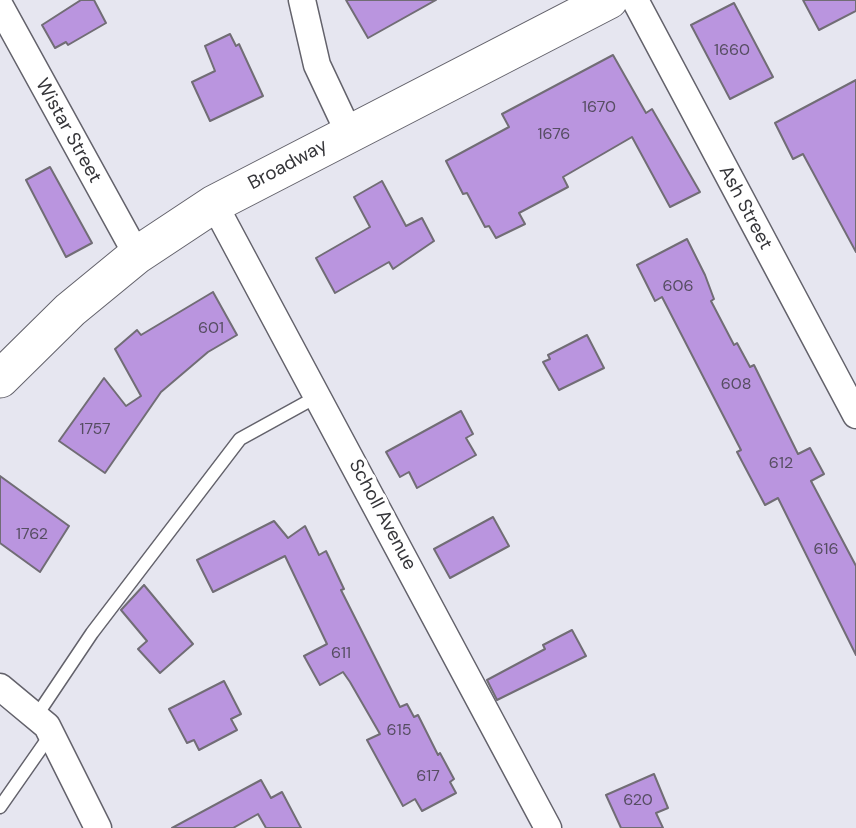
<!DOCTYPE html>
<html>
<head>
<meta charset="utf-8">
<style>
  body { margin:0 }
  canvas { display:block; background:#e6e6f0 }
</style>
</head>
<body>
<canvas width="856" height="828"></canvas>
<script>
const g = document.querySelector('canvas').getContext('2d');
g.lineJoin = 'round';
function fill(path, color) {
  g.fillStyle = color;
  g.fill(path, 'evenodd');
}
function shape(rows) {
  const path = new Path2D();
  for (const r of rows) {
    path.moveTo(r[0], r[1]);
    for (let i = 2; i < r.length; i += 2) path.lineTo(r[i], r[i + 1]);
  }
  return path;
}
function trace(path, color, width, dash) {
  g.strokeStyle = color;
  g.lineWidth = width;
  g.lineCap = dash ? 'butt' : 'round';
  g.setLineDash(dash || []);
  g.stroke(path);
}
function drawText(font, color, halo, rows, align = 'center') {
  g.font = font + ' "DM Sans",sans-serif';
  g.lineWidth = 7;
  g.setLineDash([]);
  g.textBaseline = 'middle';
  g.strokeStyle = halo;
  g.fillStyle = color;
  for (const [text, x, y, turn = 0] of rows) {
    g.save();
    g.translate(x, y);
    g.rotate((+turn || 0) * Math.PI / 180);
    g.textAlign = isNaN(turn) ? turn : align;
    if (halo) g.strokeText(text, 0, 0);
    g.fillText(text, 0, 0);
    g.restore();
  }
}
const building = shape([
  [81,0,94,0,106,23,68,45,66,42,55,48,42,25,81,0],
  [346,0,436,0,368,38,346,0],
  [803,0,856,0,856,11,819,30,803,0],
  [734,3,773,77,730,99,691,25,734,3],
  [230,34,236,46,239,44,263,96,210,121,192,82,215,71,205,46,230,34],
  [613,55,646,113,652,109,700,192,670,207,632,137,563,177,568,187,519,213,525,224,496,238,489,226,485,227,467,193,463,194,446,161,509,127,502,114,613,55],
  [856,80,856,252,803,154,793,159,775,123,856,80],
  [50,167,92,243,66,257,26,180,50,167],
  [382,181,406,226,422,218,434,241,393,269,389,262,335,293,316,258,370,227,354,197,382,181],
  [687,239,705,275,714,299,711,301,734,345,737,343,750,367,754,365,798,454,810,448,824,474,811,481,856,566,856,655,778,498,765,505,737,452,741,450,662,297,655,301,637,265,687,239],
  [213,292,237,335,208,352,161,392,105,473,59,441,104,378,126,406,141,396,115,349,137,330,141,335,213,292],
  [587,335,604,368,559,390,543,362,550,359,548,355,587,335],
  [461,411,473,434,466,438,476,455,417,488,409,472,400,477,386,452,461,411],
  [0,476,69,526,40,572,0,543,0,476],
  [493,517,509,546,450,578,434,549,493,517],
  [274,521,288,538,305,526,319,555,326,551,344,589,341,590,400,707,407,704,414,717,418,715,438,755,440,753,454,779,450,782,456,793,422,811,415,799,403,806,367,740,380,734,350,682,343,672,320,685,304,656,327,644,285,556,213,592,197,560,274,521],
  [144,585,193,644,160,673,138,649,147,641,121,610,144,585],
  [572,630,586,656,497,700,487,680,545,649,543,645,572,630],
  [224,681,241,714,231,719,237,730,199,750,194,740,187,743,169,709,224,681],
  [654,774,668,808,656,813,663,828,621,828,606,795,654,774],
  [261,780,271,798,282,792,301,828,266,828,258,814,233,828,172,828,261,780]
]);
const service = shape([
  [37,715,92,633,240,439,318,396],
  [0,807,51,734]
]);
const minor = shape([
  [302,0,317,65,349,133],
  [635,0,856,415],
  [0,6,137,255],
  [214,204,548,828],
  [0,687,47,726,98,828]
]);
const secondary = shape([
  [0,379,70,310,137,255,214,204,609,0]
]);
const numberNames = [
  ["1660",732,51],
  ["1670",599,108],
  ["1676",554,135],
  ["606",678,287],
  ["601",211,329],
  ["608",736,385],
  ["1757",95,430],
  ["612",781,464],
  ["1762",32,535],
  ["616",826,550],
  ["611",341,654],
  ["615",399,731],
  ["617",428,777],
  ["620",638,801]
];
const streetNames = [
  ["Wistar Street",68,131,61],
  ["Broadway",288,165,-28],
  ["Ash Street",745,208,62],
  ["Scholl Avenue",382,515,62]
];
fill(building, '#ba95df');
trace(building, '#716d75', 2);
trace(service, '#63626b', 15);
trace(minor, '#63626b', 29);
trace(secondary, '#63626b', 39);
trace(service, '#fff', 12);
trace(minor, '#fff', 26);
trace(secondary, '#fff', 37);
drawText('16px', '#564d62', null, numberNames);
drawText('19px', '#353539', '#fff', streetNames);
</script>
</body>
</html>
